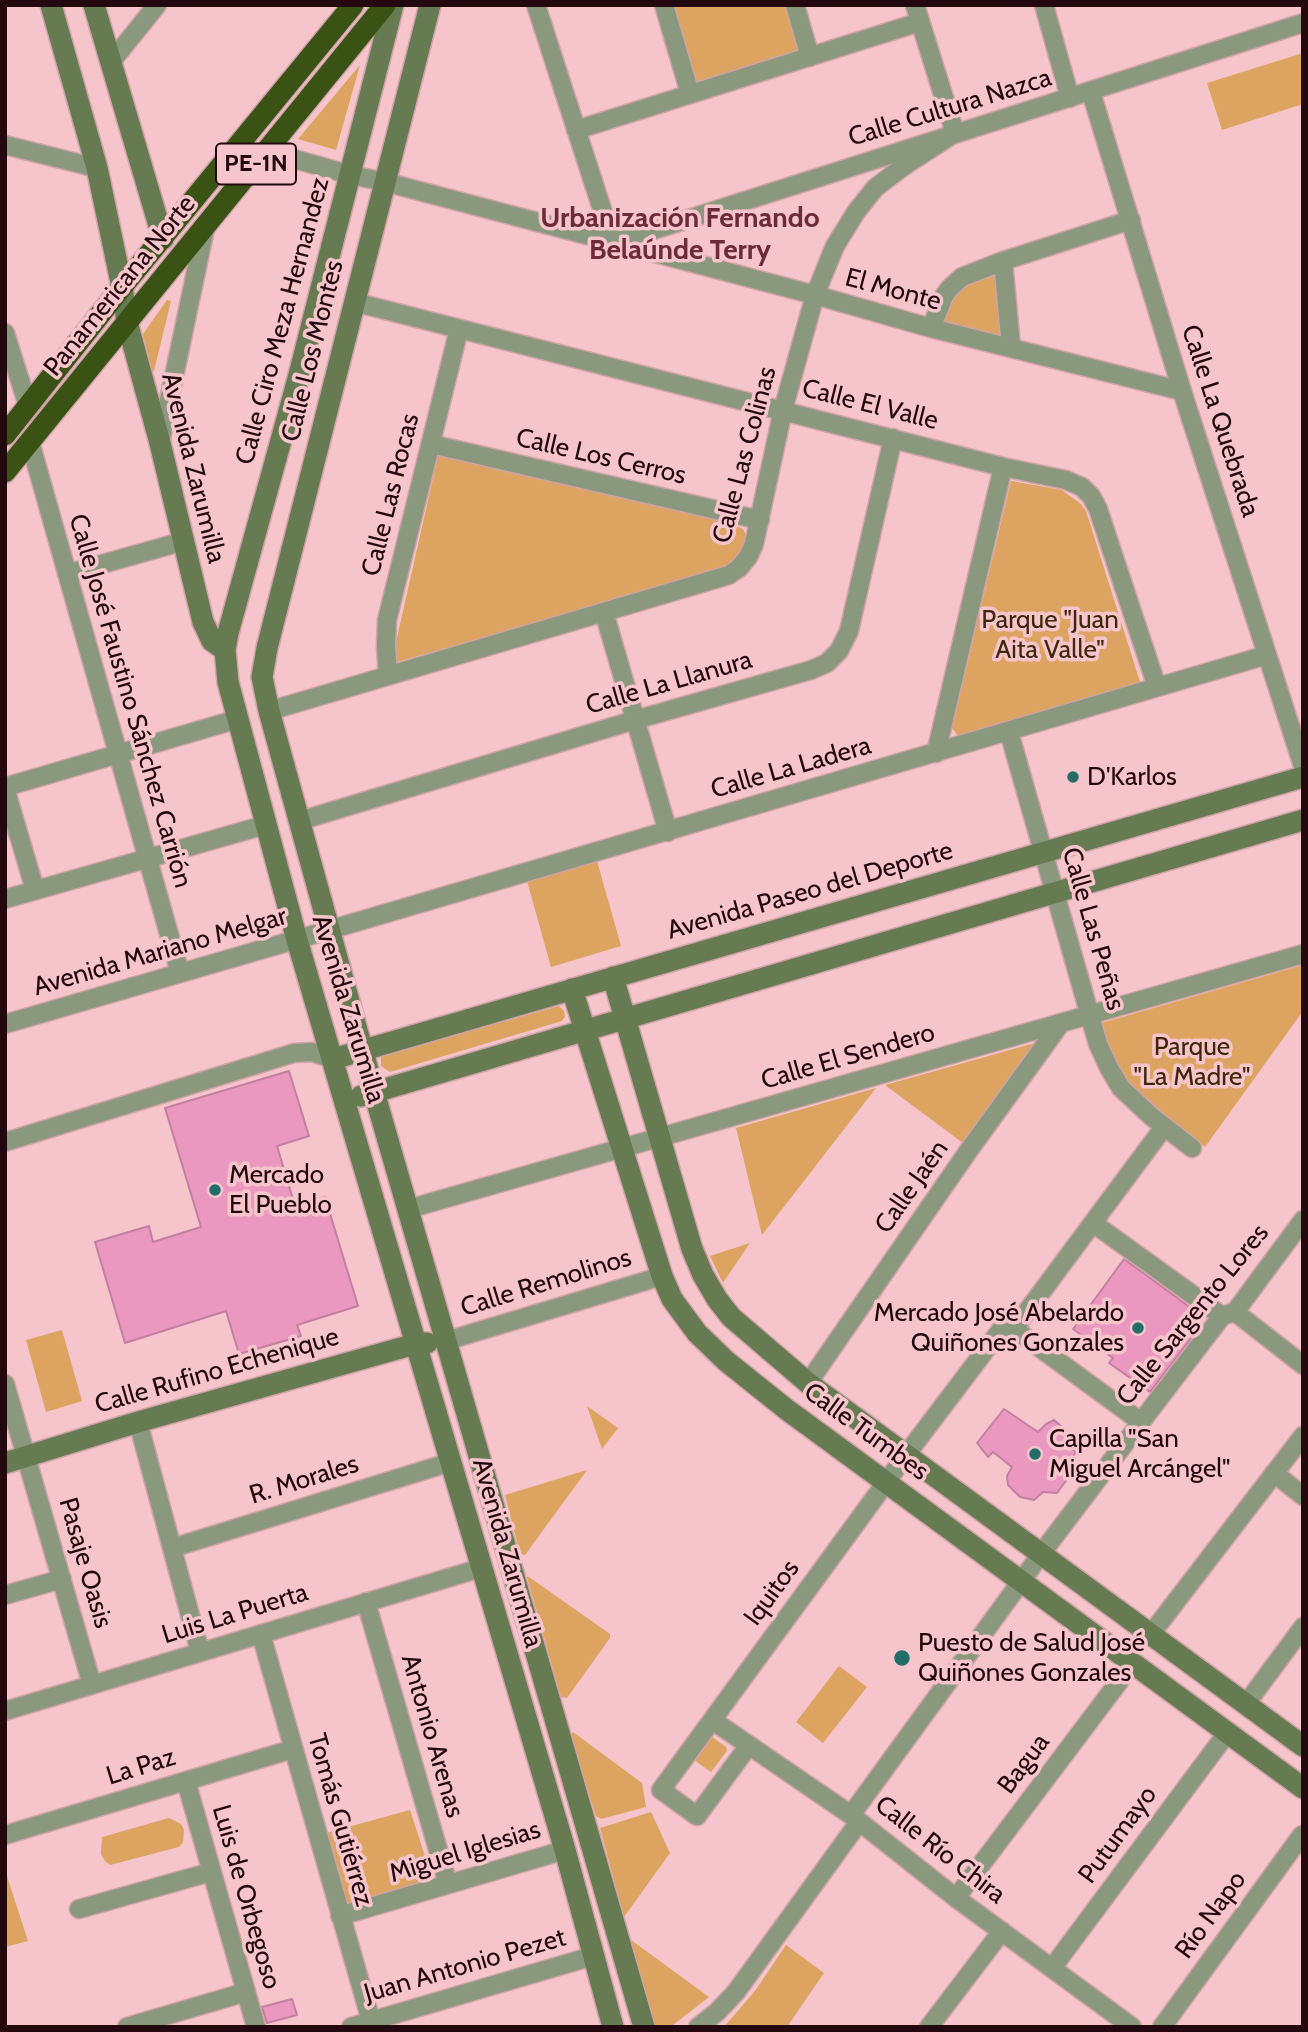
<!DOCTYPE html>
<html>
<head>
<meta charset="utf-8">
<style>
  body { margin:0 }
  #map { position:relative; width:1308px; height:2032px; overflow:hidden; background:#f6c5cb; font-family:Cabin,sans-serif }
  canvas { display:block }
  .frame { position:absolute; inset:0; border:7px solid #23080e; pointer-events:none }
</style>
</head>
<body>
<div id="map">
<canvas width="1308" height="2032"></canvas>
<div class="frame"></div>
</div>
<script>
const g = document.querySelector('canvas').getContext('2d');
g.lineJoin = 'round';
function fill(path, color) {
  g.fillStyle = color;
  g.fill(path, 'evenodd');
}
function shape(rows) {
  const path = new Path2D();
  for (const r of rows) {
    path.moveTo(r[0], r[1]);
    for (let i = 2; i < r.length; i += 2) path.lineTo(r[i], r[i + 1]);
  }
  return path;
}
function trace(path, color, width, dash) {
  g.strokeStyle = color;
  g.lineWidth = width;
  g.lineCap = dash ? 'butt' : 'round';
  g.setLineDash(dash || []);
  g.stroke(path);
}
function drawText(font, color, halo, rows, align = 'center') {
  g.font = font + ' Cabin,sans-serif';
  g.lineWidth = 7;
  g.setLineDash([]);
  g.textBaseline = 'middle';
  g.strokeStyle = halo;
  g.fillStyle = color;
  for (const [text, x, y, turn = 0] of rows) {
    g.save();
    g.translate(x, y);
    g.rotate((+turn || 0) * Math.PI / 180);
    g.textAlign = isNaN(turn) ? turn : align;
    if (halo) g.strokeText(text, 0, 0);
    g.fillText(text, 0, 0);
    g.restore();
  }
}
const green = shape([
  [669,5,790,5,804,53,694,85],
  [1303,53,1303,104,1222,130,1207,83],
  [360,65,336,150,298,139],
  [994,275,998,276,1004,340,941,326,943,311,961,289,970,283],
  [167,300,171,301,154,371,152,371,143,334],
  [438,456,725,521,743,529,747,537,744,546,736,559,723,569,397,662,394,651],
  [1011,481,1062,490,1081,504,1086,511,1141,685,958,736,952,728],
  [597,861,621,946,551,967,527,881],
  [1303,965,1303,1011,1205,1147,1159,1113,1129,1088,1112,1062,1098,1024],
  [559,1006,564,1011,565,1016,562,1021,390,1072,381,1066,381,1056],
  [1049,1039,971,1149,885,1085],
  [876,1088,762,1235,736,1128],
  [750,1243,723,1283,710,1256],
  [62,1330,82,1401,46,1412,26,1340],
  [587,1406,618,1428,602,1449],
  [587,1470,525,1555,520,1554,505,1495],
  [527,1577,529,1577,610,1634,610,1638,567,1698,561,1697],
  [839,1666,867,1687,823,1743,796,1722],
  [573,1732,642,1783,646,1807,601,1819,596,1816,571,1736],
  [711,1736,726,1747,727,1751,711,1772,694,1760],
  [410,1810,435,1887,341,1913,322,1834],
  [651,1812,670,1853,624,1917,600,1828],
  [169,1818,181,1824,184,1830,183,1842,179,1847,110,1865,105,1861,101,1854,102,1837],
  [5,1870,28,1941,5,1947],
  [631,1940,709,1997,673,2025,655,2027],
  [786,1945,824,1973,787,2027,724,2027,755,1991]
]);
const building = shape([
  [289,1071,309,1136,277,1146,295,1206,325,1197,358,1306,297,1325,301,1336,239,1354,226,1311,125,1343,95,1242,149,1226,153,1242,201,1227,165,1108,289,1071],
  [1124,1259,1195,1311,1191,1317,1201,1325,1150,1392,1109,1363,1113,1358,1073,1329,1124,1259],
  [1004,1409,1038,1432,1046,1424,1054,1420,1070,1434,1069,1445,1076,1452,1070,1461,1071,1474,1057,1493,1043,1492,1034,1500,1020,1497,1008,1485,1007,1476,1012,1467,993,1452,988,1457,977,1443,1004,1409],
  [292,1999,297,2015,267,2023,262,2007,292,1999]
]);
const street = shape([
  [536,5,613,243,1303,23],
  [664,5,690,94],
  [795,5,810,57],
  [1044,5,1070,98],
  [111,62,157,5],
  [1091,92,1182,391,1303,766],
  [576,130,920,22],
  [5,145,97,168],
  [266,151,351,175,385,182,815,295,931,328,1182,391],
  [1003,261,1011,347],
  [354,302,1003,467,1066,480,1082,487,1091,496,1098,509,1157,687],
  [931,328,944,296,949,289,962,277,1003,261,1131,220],
  [5,333,28,406],
  [30,442,180,973],
  [160,443,206,224],
  [431,444,760,520],
  [67,574,184,541],
  [604,612,668,832],
  [388,676,386,646,387,620,459,329],
  [269,711,729,575,739,568,748,557,754,544,783,410,815,295,835,246,856,212,875,188,904,166,955,133,915,5],
  [1009,732,1098,1044,1109,1068,1121,1088,1152,1117,1192,1148],
  [936,753,1003,467],
  [5,787,238,719],
  [5,788,35,890],
  [299,821,635,720,811,670,827,663,839,651,849,631,893,438],
  [5,899,265,825],
  [5,1024,329,930,1267,655],
  [5,1142,294,1053,312,1052,333,1059],
  [408,1209,1303,954],
  [1093,1223,1222,1316],
  [1235,1312,1303,1365],
  [1014,1329,1164,1127],
  [446,1341,662,1276],
  [808,1383,969,1150,1061,1023],
  [5,1384,92,1685],
  [138,1422,200,1652],
  [1274,1473,1303,1496],
  [172,1548,451,1462],
  [5,1595,62,1579],
  [366,1602,448,1884],
  [261,1634,371,2021],
  [1151,1634,1303,1436],
  [1246,1704,1303,1627],
  [5,1711,481,1568],
  [712,1720,851,1815,956,1898,1132,2027],
  [749,1745,697,1816,661,1790,906,1455,1006,1323,1141,1422],
  [186,1781,256,2027],
  [851,1815,1041,1554,1141,1422,1222,1316,1235,1312,1303,1220],
  [5,1835,293,1749],
  [956,1898,1133,1663],
  [79,1909,211,1872],
  [340,1916,565,1850],
  [1052,1968,1227,1733],
  [127,2027,246,1992],
  [351,2027,593,1956],
  [698,2027,717,2012,736,1992,859,1822],
  [929,2027,1002,1931],
  [1162,2027,1302,1835]
]);
const secondary = shape([
  [51,5,97,168,122,287,127,322,160,443,203,622,212,641,225,650],
  [94,5,163,239],
  [393,5,299,375,228,633,225,650,228,682,297,940,565,1850,613,2027],
  [430,5,267,648,262,677,269,711,374,1092,644,2027],
  [613,977,692,1249,703,1275,717,1299,731,1317,808,1383,1303,1746],
  [572,989,662,1276,672,1299,697,1333,726,1361,786,1409,1303,1788],
  [333,1059,1303,777],
  [361,1096,1303,820],
  [5,1463,138,1422,415,1344,427,1343]
]);
const highway = shape([
  [5,435,122,287,353,5],
  [5,472,385,5]
]);
const markers = [
  [1073,777,7,"#226d68"],
  [215,1190,7,"#226d68"],
  [1138,1328,7,"#226d68"],
  [1035,1454,7,"#226d68"],
  [902,1658,9,"#226d68"]
];
const shields = [
  [256,164,80]
];
const shieldNames = [
  ["PE-1N",256,164]
];
const streetNames = [
  ["Calle Cultura Nazca",950,108,-17],
  ["Panamericana Norte",120,286,-51],
  ["El Monte",893,290,15],
  ["Calle Ciro Meza Hernandez",283,321,-75],
  ["Calle Los Montes",313,351,-76],
  ["Calle El Valle",870,405,14],
  ["Calle La Quebrada",1220,421,72],
  ["Calle Las Colinas",745,455,-75],
  ["Calle Los Cerros",601,457,13],
  ["Avenida Zarumilla",193,468,76],
  ["Calle Las Rocas",391,495,-76],
  ["Calle La Llanura",669,683,-16],
  ["Calle José Faustino Sánchez Carrión",130,701,74],
  ["Calle La Ladera",791,768,-16],
  ["Avenida Paseo del Deporte",810,891,-16],
  ["Calle Las Peñas",1093,929,74],
  ["Avenida Mariano Melgar",160,952,-16],
  ["Avenida Zarumilla",348,1009,73],
  ["Calle El Sendero",848,1057,-16],
  ["Calle Jaén",912,1187,-55],
  ["Calle Remolinos",546,1283,-17],
  ["Calle Sargento Lores",1193,1315,-51],
  ["Calle Rufino Echenique",217,1371,-16],
  ["Calle Tumbes",866,1432,36],
  ["R. Morales",304,1480,-17],
  ["Avenida Zarumilla",507,1553,74],
  ["Pasaje Oasis",85,1563,74],
  ["Iquitos",772,1593,-54],
  ["Luis La Puerta",235,1614,-17],
  ["Antonio Arenas",432,1736,74],
  ["Bagua",1024,1764,-53],
  ["La Paz",141,1767,-17],
  ["Tomás Gutiérrez",340,1820,74],
  ["Putumayo",1118,1835,-54],
  ["Calle Río Chira",940,1850,38],
  ["Miguel Iglesias",465,1852,-17],
  ["Luis de Orbegoso",246,1897,74],
  ["Río Napo",1211,1915,-54],
  ["Juan Antonio Pezet",465,1966,-16]
];
const parkNames = [
  ["Parque \"Juan",1050,620],
  ["Aita Valle\"",1050,650],
  ["Parque",1192,1047],
  ["\"La Madre\"",1192,1077]
];
const poiNames = [
  ["D'Karlos",1087,777],
  ["Mercado",229,1175],
  ["El Pueblo",229,1205],
  ["Mercado José Abelardo",1124,1313,"right"],
  ["Quiñones Gonzales",1124,1343,"right"],
  ["Capilla \"San",1049,1439],
  ["Miguel Arcángel\"",1049,1469],
  ["Puesto de Salud José",918,1643],
  ["Quiñones Gonzales",918,1673]
];
const neighbourhoodNames = [
  ["Urbanización Fernando",680,219],
  ["Belaúnde Terry",680,251]
];
fill(green, '#dca361');
fill(building, '#ea98c0');
trace(building, '#c37fa1', 2);
trace(street, '#d0a3a9', 21);
trace(secondary, '#d0a3a9', 24);
trace(highway, '#d0a3a9', 24);
trace(street, '#8a987d', 18);
trace(secondary, '#677b52', 21);
trace(highway, '#3a5314', 21);
for (const [x, y, r, color] of markers) {
  const dot = new Path2D();
  dot.arc(x, y, r, 0, 2 * Math.PI);
  g.fillStyle = color;
  g.fill(dot);
  trace(dot, '#f6c5cb', 2.5);
}
for (const [x, y, w] of shields) {
  const box = new Path2D();
  box.roundRect(x - w / 2, y - 20.5, w, 41, 5);
  g.fillStyle = '#f6c5cb';
  g.fill(box);
  trace(box, '#23080e', 2);
}
drawText('bold 24px', '#23080e', null, shieldNames);
drawText('26px', '#23080e', '#f6c5cb', streetNames);
drawText('26px', '#3f2709', '#f6c5cb', parkNames);
drawText('26px', '#23080e', '#f6c5cb', poiNames, 'left');
drawText('bold 28px', '#6c2b39', '#f6c5cb', neighbourhoodNames);
</script>
</body>
</html>
